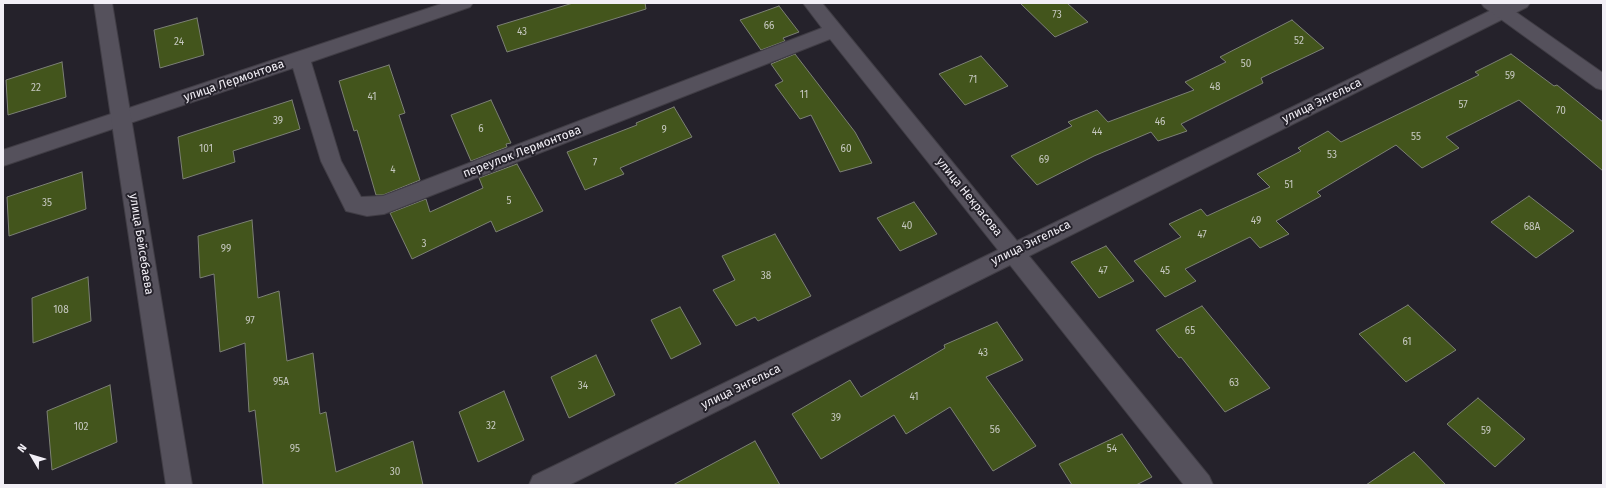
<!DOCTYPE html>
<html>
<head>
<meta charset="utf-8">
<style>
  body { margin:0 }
  #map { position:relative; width:1606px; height:488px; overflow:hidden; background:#25222b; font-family:"Fira Sans",sans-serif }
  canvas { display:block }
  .frame { position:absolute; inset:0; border:4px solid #f2eff6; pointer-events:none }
  .north { position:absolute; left:12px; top:436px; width:40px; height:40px; -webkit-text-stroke:3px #25222b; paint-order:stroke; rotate:308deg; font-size:11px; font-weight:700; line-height:16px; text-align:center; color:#f2eff6 }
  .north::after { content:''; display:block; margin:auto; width:14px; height:18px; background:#f2eff6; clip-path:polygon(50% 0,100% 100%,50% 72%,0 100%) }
</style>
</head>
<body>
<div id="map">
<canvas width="1606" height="488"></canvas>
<div class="frame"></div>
<div class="north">N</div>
</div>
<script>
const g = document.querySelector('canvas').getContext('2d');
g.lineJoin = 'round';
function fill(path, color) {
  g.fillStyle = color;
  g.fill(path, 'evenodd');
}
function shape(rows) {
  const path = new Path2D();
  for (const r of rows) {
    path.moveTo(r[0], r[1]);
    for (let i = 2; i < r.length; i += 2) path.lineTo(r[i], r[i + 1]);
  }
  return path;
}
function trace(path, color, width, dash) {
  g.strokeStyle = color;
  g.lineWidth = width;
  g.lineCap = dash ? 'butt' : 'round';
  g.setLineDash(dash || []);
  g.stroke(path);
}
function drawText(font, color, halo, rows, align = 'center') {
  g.font = font + ' "Fira Sans",sans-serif';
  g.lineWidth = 4;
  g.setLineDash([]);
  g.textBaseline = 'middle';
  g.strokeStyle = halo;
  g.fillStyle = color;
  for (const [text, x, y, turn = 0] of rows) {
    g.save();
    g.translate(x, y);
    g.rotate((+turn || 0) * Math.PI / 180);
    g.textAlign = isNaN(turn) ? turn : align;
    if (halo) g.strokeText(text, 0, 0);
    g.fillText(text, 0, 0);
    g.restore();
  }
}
const building = shape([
  [573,3,645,3,646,9,507,52,497,26,573,3],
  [1020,3,1067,3,1088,22,1055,37,1020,3],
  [779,6,799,32,783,38,785,41,761,50,740,20,779,6],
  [197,18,204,55,160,68,154,30,197,18],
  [1292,20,1324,48,1261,78,1263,83,1181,124,1187,131,1158,141,1151,132,1094,156,1037,185,1011,156,1072,126,1068,122,1097,110,1108,122,1194,90,1185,82,1226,62,1220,57,1292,20],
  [795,54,855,132,872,163,840,172,811,115,800,119,775,85,783,81,771,64,795,54],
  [1511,54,1554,86,1557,85,1603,122,1603,171,1519,100,1446,137,1459,148,1422,168,1396,145,1317,192,1321,196,1276,221,1289,234,1260,248,1250,237,1185,269,1196,281,1165,297,1134,261,1181,237,1169,224,1201,209,1207,216,1270,187,1257,174,1301,151,1298,148,1328,131,1341,142,1479,75,1475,72,1511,54],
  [981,56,1008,86,965,105,939,74,981,56],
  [62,62,66,97,8,115,6,80,62,62],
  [389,65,405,113,399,115,420,180,383,195,376,195,357,130,354,131,339,81,389,65],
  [292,100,300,129,233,151,235,162,183,179,178,137,292,100],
  [491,100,511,143,506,144,507,147,471,161,451,115,491,100],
  [674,107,692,137,620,168,624,174,585,190,567,152,637,125,636,123,674,107],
  [517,164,543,211,496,232,491,221,412,259,390,213,426,199,430,212,483,188,479,178,517,164],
  [82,172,86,209,9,236,7,197,82,172],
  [1529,196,1574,231,1536,258,1491,222,1529,196],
  [914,202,937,234,900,251,877,218,914,202],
  [252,220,258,298,279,291,287,361,313,353,320,414,326,412,336,472,413,441,423,485,263,485,255,410,249,412,245,343,220,352,214,274,200,278,198,236,252,220],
  [775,234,811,296,758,321,755,317,736,326,713,290,735,280,722,256,775,234],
  [1106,246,1134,281,1099,298,1071,262,1106,246],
  [88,277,91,321,33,343,32,298,88,277],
  [1408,305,1456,350,1406,382,1359,334,1408,305],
  [1202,306,1270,388,1225,412,1181,357,1179,358,1156,330,1202,306],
  [680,307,701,344,671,359,651,320,680,307],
  [997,322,1023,360,986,377,1036,446,993,471,950,407,906,434,894,415,821,459,792,414,850,380,861,397,945,348,944,345,997,322],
  [596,355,615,395,569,418,551,377,596,355],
  [110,385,117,442,52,470,47,411,110,385],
  [504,391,524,440,478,462,459,412,504,391],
  [1478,398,1525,439,1495,467,1447,424,1478,398],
  [1122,434,1152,477,1136,485,1072,485,1059,464,1122,434],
  [755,441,780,485,673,485,755,441],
  [1414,452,1446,485,1366,485,1414,452]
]);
const street = shape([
  [444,3,473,3,470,7,311,62,341,161,361,197,383,196,822,28,803,3,822,3,1017,241,1506,3,1530,3,1527,7,1029,256,1209,476,1213,485,1184,485,1010,265,569,485,529,485,533,476,998,250,830,39,384,214,367,216,346,211,321,161,293,68,3,166,3,150,444,3]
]);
const secondary = shape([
  [94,3,112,3,192,485,166,485,94,3],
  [1481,3,1503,3,1603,73,1603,90,1596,88,1484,7,1481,3]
]);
const numberNames = [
  ["73",1057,15],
  ["66",769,26],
  ["43",522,32],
  ["52",1299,41],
  ["24",179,42],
  ["50",1246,64],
  ["59",1510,76],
  ["71",973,80],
  ["48",1215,87],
  ["22",36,88],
  ["11",804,95],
  ["41",372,97],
  ["57",1463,105],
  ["70",1561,111],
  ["39",278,121],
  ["46",1160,122],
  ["6",481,129],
  ["9",664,130],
  ["44",1097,132],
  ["55",1416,137],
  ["101",206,149],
  ["60",846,149],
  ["53",1332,155],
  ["69",1044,160],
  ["7",595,163],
  ["4",393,170],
  ["51",1289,185],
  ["5",509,201],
  ["35",47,203],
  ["49",1256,221],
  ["40",907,226],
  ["68А",1532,227],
  ["47",1202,235],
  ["3",424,244],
  ["99",226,249],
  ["47",1103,271],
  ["45",1165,271],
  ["38",766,276],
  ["108",61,310],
  ["97",250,321],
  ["65",1190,331],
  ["61",1407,342],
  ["43",983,353],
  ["95А",281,382],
  ["63",1234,383],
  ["34",583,386],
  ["41",914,397],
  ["39",836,418],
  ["32",491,426],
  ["102",81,427],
  ["56",995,430],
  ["59",1486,431],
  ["95",295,449],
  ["54",1112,449],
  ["30",395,472]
];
const streetNames = [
  ["улица Лермонтова",234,81,-19],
  ["улица Энгельса",1322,101,-26],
  ["переулок Лермонтова",522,152,-21],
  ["улица Некрасова",969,197,51],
  ["улица Энгельса",1031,243,-26],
  ["улица Бейсебаева",141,244,81],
  ["улица Энгельса",741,387,-26]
];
fill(building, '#43551c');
trace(building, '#7c8075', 1);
trace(street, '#403d45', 2);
trace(secondary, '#403d45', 2);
fill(street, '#55515c');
fill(secondary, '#55515c');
drawText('10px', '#c6c8c0', null, numberNames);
drawText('12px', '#f2eff6', '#25222b', streetNames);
</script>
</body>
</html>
